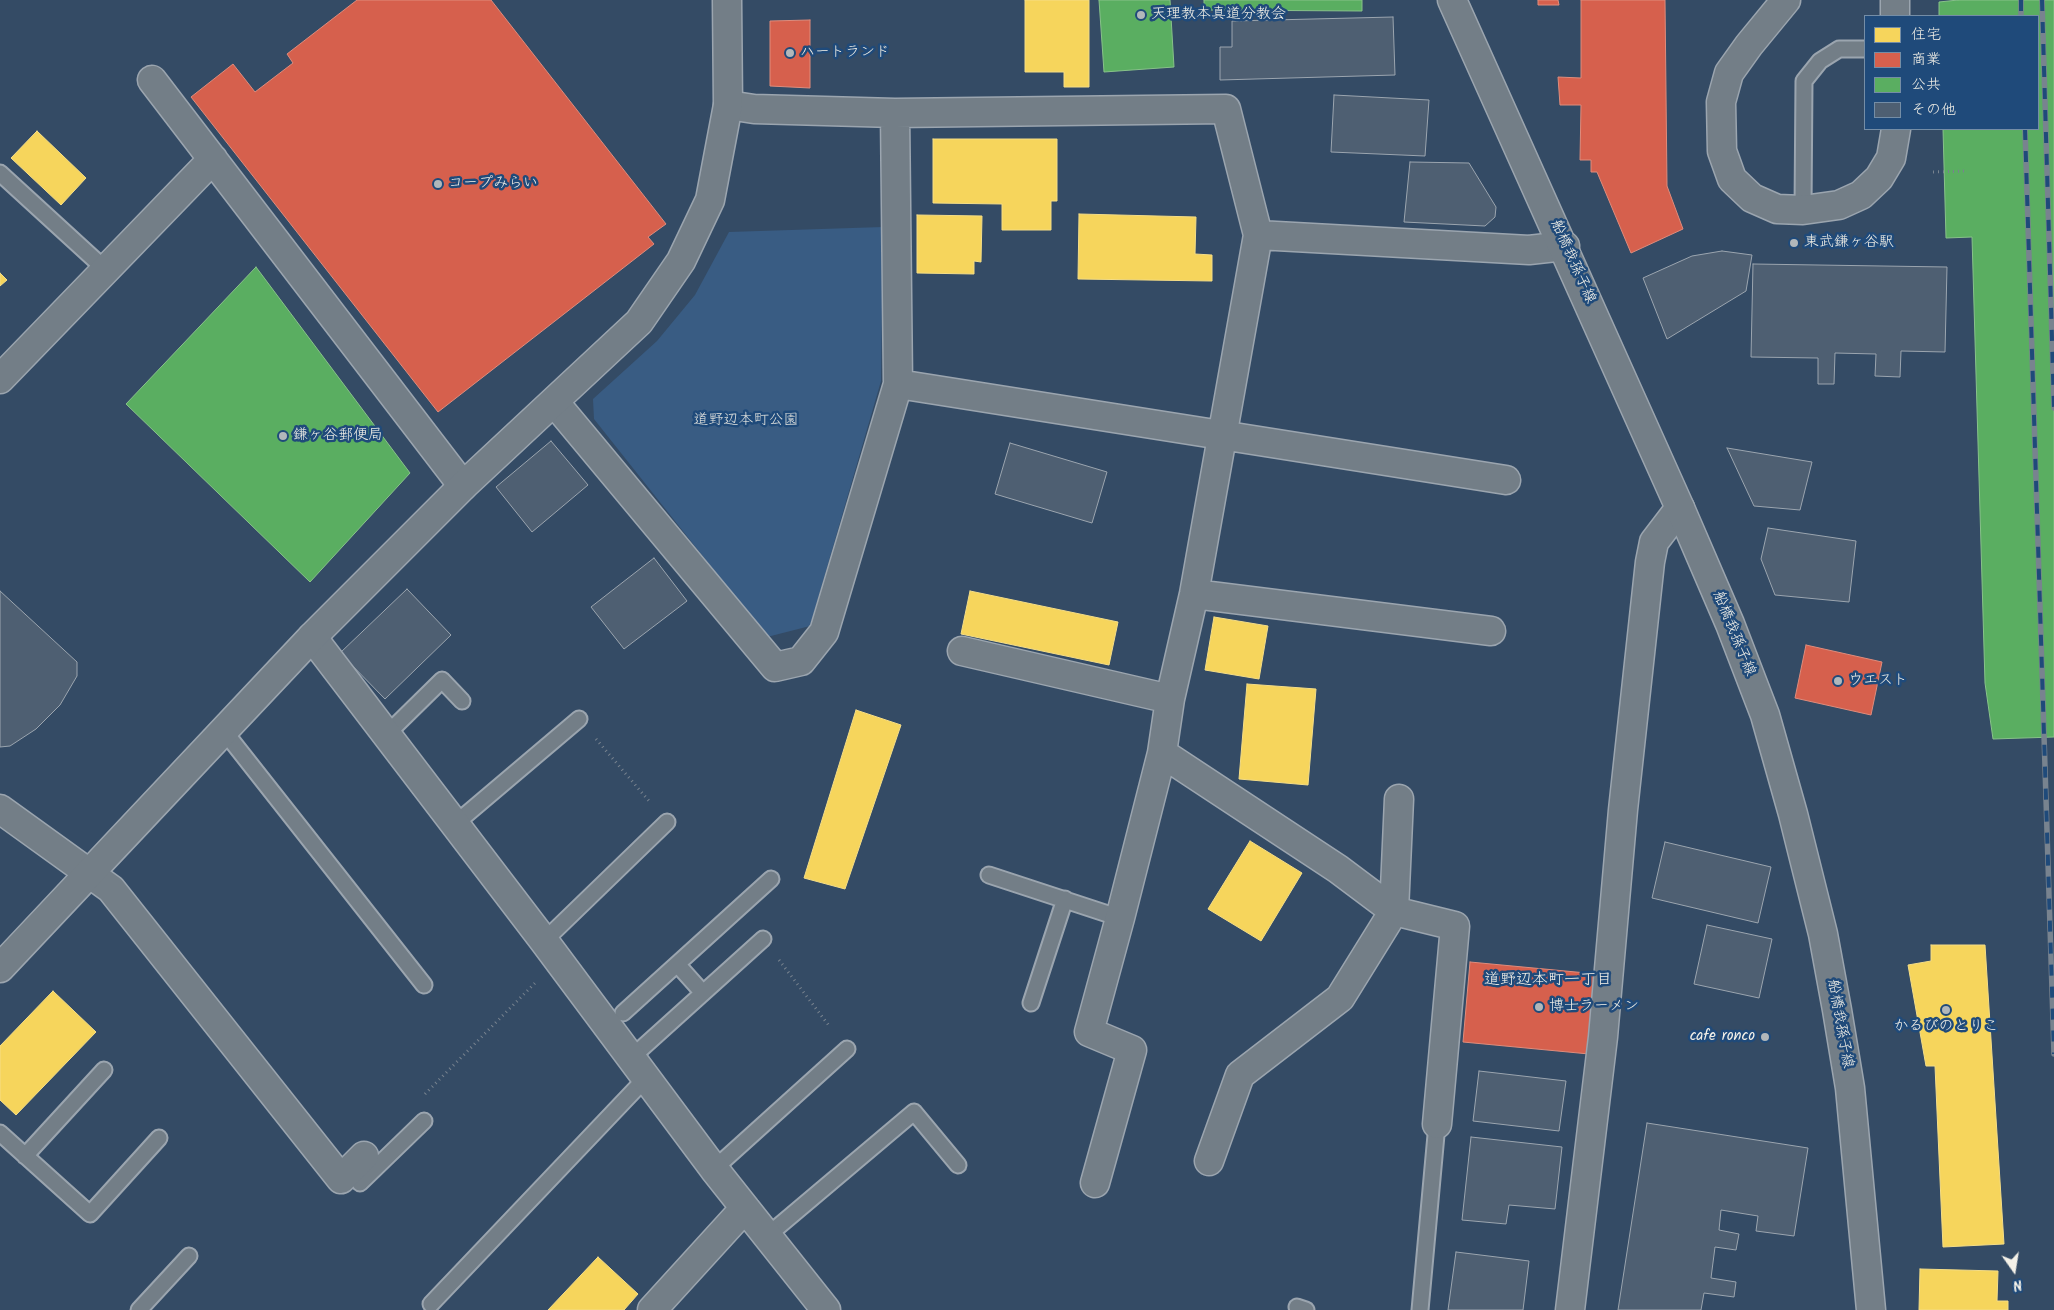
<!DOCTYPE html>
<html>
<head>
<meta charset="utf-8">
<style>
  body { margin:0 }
  #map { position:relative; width:2054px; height:1310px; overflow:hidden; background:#344b65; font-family:Kalam,"Klee One",sans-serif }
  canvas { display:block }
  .legend { position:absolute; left:1864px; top:15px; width:175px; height:115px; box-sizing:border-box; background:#1f4a7a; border:1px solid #748da6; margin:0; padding:6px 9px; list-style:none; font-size:15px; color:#f4f1e8 }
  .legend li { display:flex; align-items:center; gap:10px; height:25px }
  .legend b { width:25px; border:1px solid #748da6 }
  .north { position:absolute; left:1989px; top:1245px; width:50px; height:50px; -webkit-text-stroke:4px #1f4a7a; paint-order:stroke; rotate:167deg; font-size:14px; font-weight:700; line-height:20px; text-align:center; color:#f4f1e8 }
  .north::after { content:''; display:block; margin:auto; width:18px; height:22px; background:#f4f1e8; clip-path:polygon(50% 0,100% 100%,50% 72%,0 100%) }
</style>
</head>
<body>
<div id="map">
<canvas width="2054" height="1310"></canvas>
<ul class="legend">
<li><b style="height:14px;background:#f6d55c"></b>住宅</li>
<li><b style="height:14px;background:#d6604d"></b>商業</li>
<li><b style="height:14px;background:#5aae61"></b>公共</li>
<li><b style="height:14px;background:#4e5f72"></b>その他</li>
</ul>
<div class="north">N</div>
</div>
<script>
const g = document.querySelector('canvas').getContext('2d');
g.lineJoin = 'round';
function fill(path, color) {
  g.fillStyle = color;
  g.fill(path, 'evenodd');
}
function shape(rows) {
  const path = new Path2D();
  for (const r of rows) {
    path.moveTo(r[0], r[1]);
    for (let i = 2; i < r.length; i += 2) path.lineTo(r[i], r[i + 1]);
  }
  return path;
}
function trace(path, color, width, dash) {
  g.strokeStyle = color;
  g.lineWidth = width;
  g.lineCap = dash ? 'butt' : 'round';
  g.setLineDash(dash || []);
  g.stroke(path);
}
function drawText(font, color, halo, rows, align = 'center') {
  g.font = font + ' Kalam,"Klee One",sans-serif';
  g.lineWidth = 5;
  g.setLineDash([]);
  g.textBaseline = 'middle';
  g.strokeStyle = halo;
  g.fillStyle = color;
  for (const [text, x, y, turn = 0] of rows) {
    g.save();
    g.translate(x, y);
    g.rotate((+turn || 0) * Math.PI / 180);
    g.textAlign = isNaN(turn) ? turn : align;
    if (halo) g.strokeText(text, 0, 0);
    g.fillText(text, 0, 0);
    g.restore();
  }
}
const green = shape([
  [883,227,881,381,810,626,767,637,594,419,593,399,657,341,695,295,729,232]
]);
const homes = shape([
  [1025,0,1089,0,1089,87,1064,87,1064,72,1025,72,1025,0],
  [37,131,86,178,61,205,11,158,37,131],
  [933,139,1057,139,1057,201,1051,201,1051,230,1002,230,1002,204,933,203,933,139],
  [1079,214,1196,217,1195,254,1212,255,1212,281,1078,279,1079,214],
  [917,215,982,216,981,262,974,261,974,274,917,273,917,215],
  [0,273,7,280,0,286,0,273],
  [970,591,1118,622,1109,665,961,634,970,591],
  [1214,617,1268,626,1259,679,1205,670,1214,617],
  [1247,684,1316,689,1308,785,1239,779,1247,684],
  [856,710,901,725,845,889,804,878,856,710],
  [1250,841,1302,873,1261,941,1208,909,1250,841],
  [1931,945,1985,945,2004,1244,1943,1247,1935,1066,1926,1066,1908,965,1931,961,1931,945],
  [53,991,96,1032,16,1115,0,1100,0,1046,53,991],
  [598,1257,638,1294,624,1310,548,1310,598,1257],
  [1920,1269,1998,1271,1997,1301,2008,1301,2008,1310,1919,1310,1920,1269]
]);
const shops = shape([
  [357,0,491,0,666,224,648,237,654,244,438,412,191,97,233,64,255,92,293,63,287,54,357,0],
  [1538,0,1558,0,1559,5,1538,5,1538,0],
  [1581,0,1665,0,1667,186,1683,229,1631,253,1597,172,1591,172,1591,160,1580,160,1581,105,1560,105,1558,77,1581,78,1581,0],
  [810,20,810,88,770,86,770,21,810,20],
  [1806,645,1882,662,1871,715,1795,698,1806,645],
  [1470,962,1597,974,1589,1054,1463,1042,1470,962]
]);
const public = shape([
  [1099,0,1170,0,1174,67,1104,72,1099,0],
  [1204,0,1362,0,1362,11,1204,10,1204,0],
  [1958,0,2054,0,2054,737,1993,739,1985,683,1972,237,1946,238,1943,129,2038,129,2038,16,1939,16,1939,2,1958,0],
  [256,267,410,473,310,582,126,404,256,267]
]);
const building = shape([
  [1393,17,1395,75,1220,80,1220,47,1232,47,1232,21,1393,17],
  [1334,95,1429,100,1425,156,1331,152,1334,95],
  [1410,162,1469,163,1496,207,1495,217,1485,226,1404,222,1410,162],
  [1722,251,1752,255,1746,291,1667,339,1643,278,1692,256,1722,251],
  [1753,264,1947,267,1945,352,1901,351,1900,377,1875,376,1876,354,1835,353,1834,384,1818,384,1818,358,1751,357,1753,264],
  [551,441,588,485,532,532,496,487,551,441],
  [1010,443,1107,472,1092,523,995,494,1010,443],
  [1727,448,1812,462,1800,510,1754,506,1727,448],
  [1768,528,1856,541,1849,602,1775,595,1761,559,1768,528],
  [654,558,687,601,624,649,591,607,654,558],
  [407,589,451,635,385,699,340,653,407,589],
  [0,591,77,662,77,676,60,705,36,729,10,746,0,747,0,591],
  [1665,842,1771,867,1758,923,1652,898,1665,842],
  [1707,925,1772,939,1759,998,1694,984,1707,925],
  [1479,1071,1566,1081,1559,1131,1473,1121,1479,1071],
  [1647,1123,1808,1148,1794,1236,1756,1231,1758,1216,1721,1210,1719,1230,1739,1234,1736,1250,1715,1247,1711,1278,1736,1282,1734,1297,1704,1293,1701,1310,1618,1310,1647,1123],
  [1471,1137,1562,1147,1555,1209,1509,1205,1506,1224,1462,1220,1471,1137],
  [1456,1252,1529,1261,1523,1310,1448,1310,1456,1252]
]);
const path = shape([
  [1933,172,1967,171],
  [596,739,649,801],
  [779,960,830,1027],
  [425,1094,535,983]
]);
const service = shape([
  [0,173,106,270],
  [1803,210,1804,81,1820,61,1839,49,1865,49],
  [224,731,424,985],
  [386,735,442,680,462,701],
  [455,824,579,719],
  [989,875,1120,918],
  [544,941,667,822],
  [677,964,703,993],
  [1031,1003,1065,899],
  [623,1013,771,879],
  [631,1058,763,939],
  [0,1133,90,1214,159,1138],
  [25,1156,104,1070],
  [714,1169,847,1049],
  [360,1183,424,1121],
  [767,1236,914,1112,958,1165],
  [431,1304,646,1078],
  [1297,1307,1306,1310],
  [139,1310,189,1256],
  [1420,1310,1437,1124]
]);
const minor = shape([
  [1786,0,1749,45,1729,73,1721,102,1722,151,1732,179,1752,198,1777,209,1803,210,1839,205,1861,195,1879,178,1891,158,1896,129],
  [1895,0,1895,16],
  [152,80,463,486],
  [728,105,754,109,895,113,1226,109,1258,235,1194,594,1170,699,1162,753,1120,918,1089,1032,1132,1050,1095,1183],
  [1258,235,1529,250,1565,246],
  [0,379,213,159],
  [898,384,1506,480],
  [555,403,775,667,801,661,824,632,898,384,895,113],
  [1194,594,1491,631],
  [312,637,544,941,714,1169,826,1310],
  [962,651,1170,699],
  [1162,753,1338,869,1394,911,1399,799],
  [0,809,111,889,341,1179,364,1156],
  [1209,1161,1240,1075,1340,998,1394,911,1455,926,1437,1124],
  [652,1310,745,1208],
  [1570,1310,1603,1037,1623,810,1650,562,1654,542,1680,508]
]);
const tertiary = shape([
  [0,968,312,637,463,486,639,322,681,261,710,200,728,105,727,0]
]);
const primary = shape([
  [1452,0,1680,508,1730,624,1765,715,1793,814,1823,934,1837,1010,1850,1088,1871,1310]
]);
const rail = shape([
  [2021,0,2021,16],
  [2042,0,2054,408],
  [2025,129,2054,1054]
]);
const markers = [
  [1141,15,5,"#b1b7ba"],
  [790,53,5,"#b1b7ba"],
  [438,184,5,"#b1b7ba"],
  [1794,243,5,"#b1b7ba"],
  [283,436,5,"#b1b7ba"],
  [1838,681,5,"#b1b7ba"],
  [1539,1007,5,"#b1b7ba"],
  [1946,1010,5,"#b1b7ba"],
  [1765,1037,5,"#b1b7ba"]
];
const poiNames = [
  ["天理教本真道分教会",1151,15],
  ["ハートランド",800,53],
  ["コープみらい",448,184],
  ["東武鎌ヶ谷駅",1804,243],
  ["鎌ヶ谷郵便局",293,436],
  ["ウエスト",1848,681],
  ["博士ラーメン",1549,1007],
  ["かるびのとりこ",1946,1027,"center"],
  ["cafe ronco",1755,1037,"right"]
];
const streetNames = [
  ["船橋我孫子線",1572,262,66],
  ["船橋我孫子線",1733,634,68],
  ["船橋我孫子線",1839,1024,80]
];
const parkNames = [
  ["道野辺本町公園",746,421]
];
const neighbourhoodNames = [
  ["道野辺本町一丁目",1548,981]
];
fill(green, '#395c83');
fill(homes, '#f6d55c');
trace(homes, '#f5dd86', 1);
fill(shops, '#d6604d');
trace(shops, '#df8c7c', 1);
fill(public, '#5aae61');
trace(public, '#88c28a', 1);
fill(building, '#4e5f72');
trace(building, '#9ba5af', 1);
trace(service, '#9ba5af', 19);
trace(minor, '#9ba5af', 31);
trace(tertiary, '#9ba5af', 31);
trace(primary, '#9ba5af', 31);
trace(path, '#78838f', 3, [1, 4]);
trace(service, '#737e87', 15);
trace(minor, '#737e87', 28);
trace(tertiary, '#737e87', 28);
trace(primary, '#737e87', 28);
trace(rail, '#78838f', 5.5);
trace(rail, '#1f4a7a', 4, [11]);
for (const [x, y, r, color] of markers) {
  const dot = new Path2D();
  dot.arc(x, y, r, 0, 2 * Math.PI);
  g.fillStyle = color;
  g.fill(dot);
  trace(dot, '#1f4a7a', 2);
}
drawText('15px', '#f4f1e8', '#1f4a7a', poiNames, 'left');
drawText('15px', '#f4f1e8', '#1f4a7a', streetNames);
drawText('15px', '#e1e2de', '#1f4a7a', parkNames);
drawText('16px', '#f4f1e8', '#1f4a7a', neighbourhoodNames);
</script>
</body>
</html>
